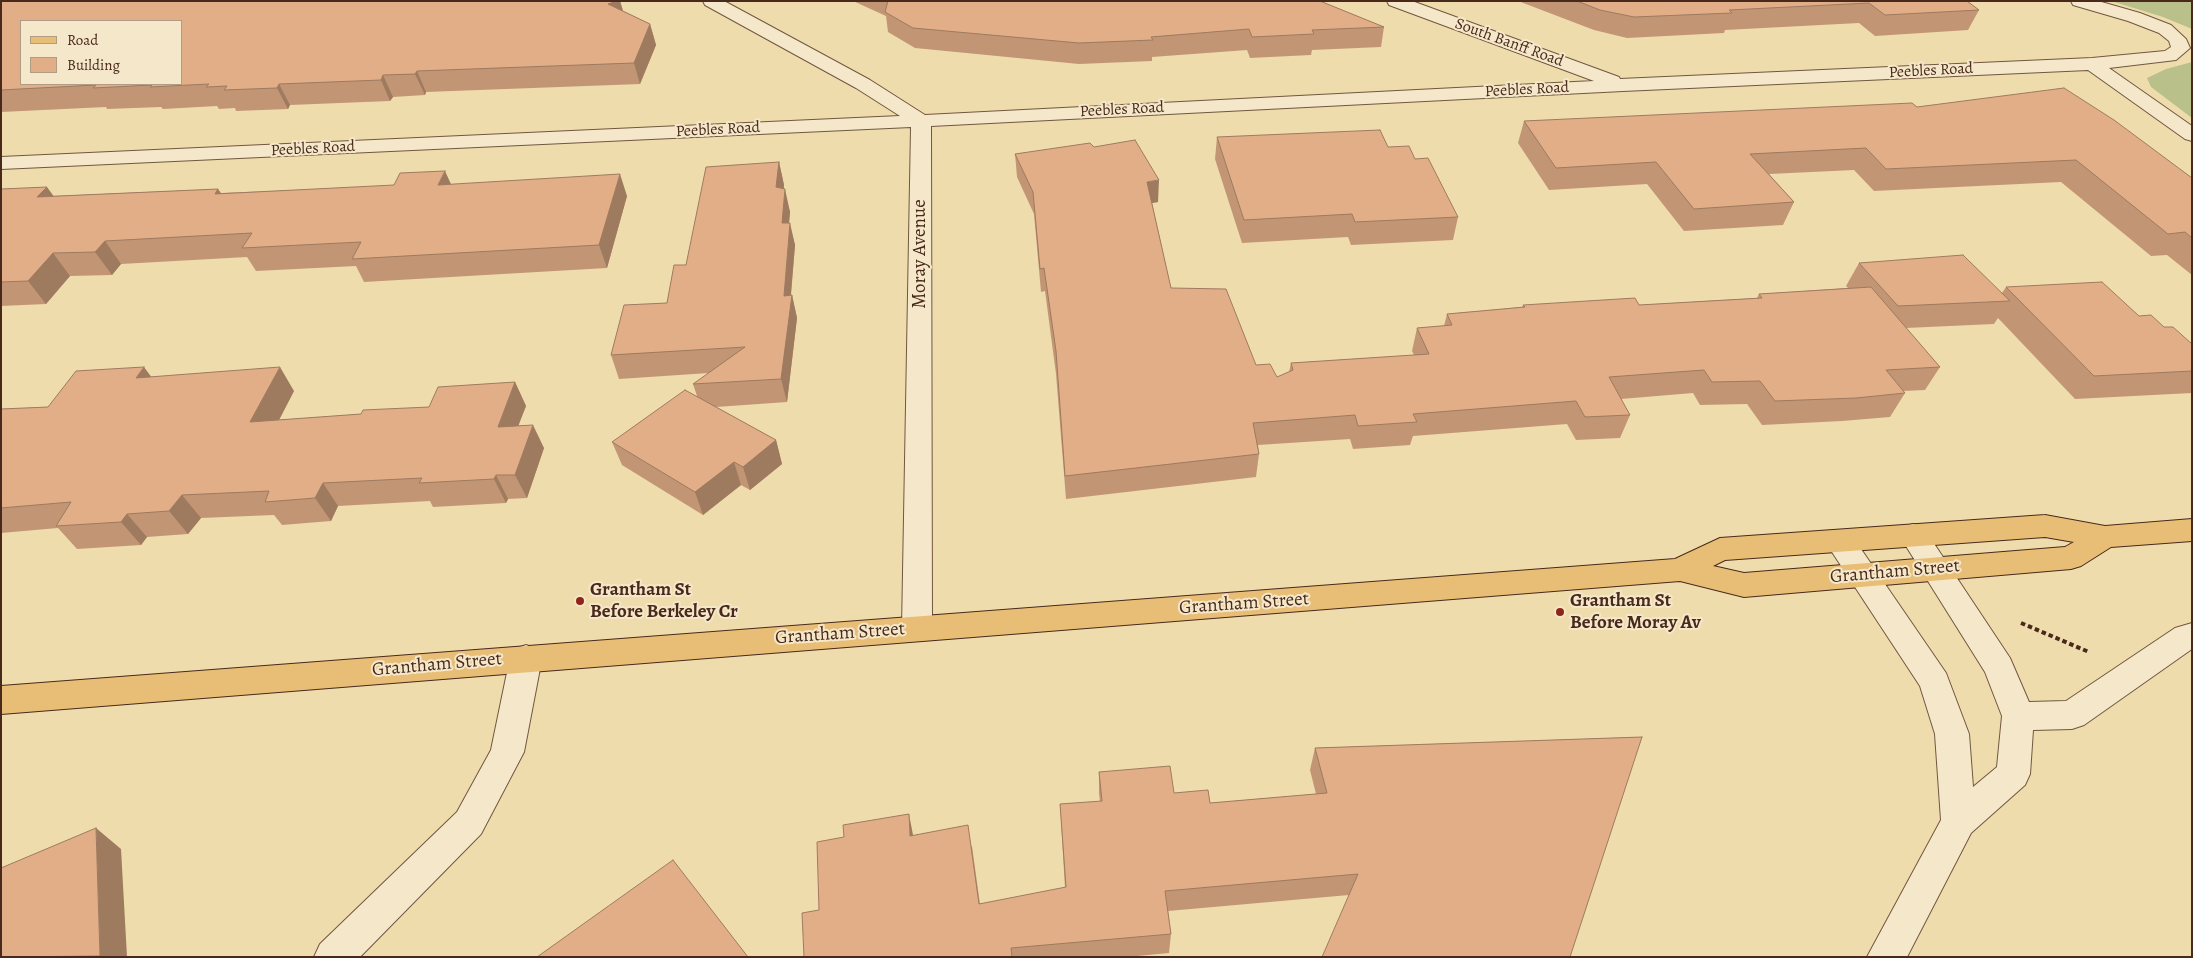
<!DOCTYPE html>
<html>
<head>
<meta charset="utf-8">
<style>
  body { margin:0 }
  #map { position:relative; width:2193px; height:958px; overflow:hidden; background:#efdcad; font-family:Alegreya,serif }
  canvas { display:block }
  .frame { position:absolute; inset:0; border:2px solid #49291c; pointer-events:none }
  .legend { position:absolute; left:20px; top:20px; width:162px; height:65px; box-sizing:border-box; background:#f5e8ca; border:1px solid #b09c84; margin:0; padding:6px 9px; list-style:none; font-size:15px; color:#49291c }
  .legend li { display:flex; align-items:center; gap:10px; height:25px }
  .legend b { width:25px; border:1px solid #b09c84 }
</style>
</head>
<body>
<div id="map">
<canvas width="2193" height="958"></canvas>
<div class="frame"></div>
<ul class="legend">
<li><b style="height:6px;background:#e8be76"></b>Road</li>
<li><b style="height:14px;background:#e2ae88"></b>Building</li>
</ul>
</div>
<script>
const g = document.querySelector('canvas').getContext('2d');
g.lineJoin = 'round';
function fill(path, color) {
  g.fillStyle = color;
  g.fill(path, 'evenodd');
}
function shape(rows) {
  const path = new Path2D();
  for (const r of rows) {
    path.moveTo(r[0], r[1]);
    for (let i = 2; i < r.length; i += 2) path.lineTo(r[i], r[i + 1]);
  }
  return path;
}
function trace(path, color, width, dash) {
  g.strokeStyle = color;
  g.lineWidth = width;
  g.lineCap = dash ? 'butt' : 'round';
  g.setLineDash(dash || []);
  g.stroke(path);
}
function drawText(font, color, halo, rows, align = 'center') {
  g.font = font + ' Alegreya,serif';
  g.lineWidth = 4;
  g.setLineDash([]);
  g.textBaseline = 'middle';
  g.strokeStyle = halo;
  g.fillStyle = color;
  for (const [text, x, y, turn = 0] of rows) {
    g.save();
    g.translate(x, y);
    g.rotate((+turn || 0) * Math.PI / 180);
    g.textAlign = isNaN(turn) ? turn : align;
    if (halo) g.strokeText(text, 0, 0);
    g.fillText(text, 0, 0);
    g.restore();
  }
}
const green = shape([
  [2111,1,2192,1,2192,29,2163,17],
  [2192,62,2192,118,2151,87,2147,78,2166,69]
]);
const path = shape([
  [2021,623,2089,652]
]);
const minor = shape([
  [703,1,724,1,870,80,925,115,1594,81,1389,5,1387,1,1412,1,1619,77,1620,79,2092,58,2165,51,2171,47,2169,41,2159,33,2128,21,2073,5,2071,1,2098,1,2140,13,2171,25,2186,39,2190,48,2176,60,2109,68,2192,126,2192,141,2185,139,2088,70,1623,91,931,126,932,628,928,637,917,640,906,637,902,628,911,127,1,169,1,157,900,116,856,88,705,5,703,1],
  [1913,524,1923,527,2010,658,2029,702,2066,701,2175,628,2192,623,2192,649,2084,725,2072,729,2033,730,2030,774,2025,785,1971,833,1907,957,1867,957,1941,820,1935,734,1920,686,1830,549,1826,541,1830,533,1840,530,1850,533,1946,673,1969,734,1973,787,1997,767,2002,716,1985,672,1899,535,1903,527,1913,524],
  [526,645,537,649,542,658,524,752,481,834,360,957,314,957,320,944,457,812,491,750,510,658,515,649,526,645]
]);
const major = shape([
  [2045,515,2105,526,2192,519,2192,541,2111,547,2081,566,2071,569,1744,597,1680,581,1,714,1,686,1675,559,1720,538,2045,515],
  [2045,537,2074,542,2065,547,1744,573,1713,566,1725,560,2045,537]
]);
const wall = shape([
  [1,1,620,1,623,11,650,24,656,45,640,84,426,92,425,95,393,97,390,101,290,105,288,109,236,111,235,108,219,109,217,106,163,109,161,107,107,109,106,107,1,112],
  [853,1,1320,1,1384,27,1381,47,1312,50,1311,55,1250,58,1247,50,1152,57,1152,61,1079,64,915,48,888,32,886,16],
  [1518,1,1967,1,1979,10,1968,30,1875,36,1859,23,1725,30,1724,33,1627,38,1594,30],
  [1917,107,2192,178,2192,275,2167,255,2151,256,2061,182,1874,191,1854,170,1769,174,1794,202,1783,225,1684,231,1647,184,1549,190,1518,143,1524,121],
  [1217,137,1388,147,1415,159,1458,217,1453,240,1351,245,1348,237,1242,243,1215,159],
  [1094,147,1158,202,1152,203,1171,288,1256,365,1277,377,1289,372,1291,363,1414,355,1412,351,1417,328,1444,326,1447,314,1522,307,1523,305,1639,305,1757,298,1759,294,1848,288,1846,286,1859,263,2002,293,2006,287,2139,316,2164,327,2192,344,2192,393,2075,399,1998,318,1994,324,1906,328,1940,367,1925,390,1903,391,1905,393,1890,417,1842,421,1762,425,1747,404,1700,405,1693,393,1621,399,1630,415,1620,438,1576,440,1567,424,1413,436,1410,445,1353,449,1350,439,1258,445,1259,454,1256,477,1066,499,1056,374,1045,291,1041,292,1034,214,1017,177,1015,154],
  [779,162,784,185,784,189,790,212,789,223,795,245,791,296,792,295,797,318,787,402,716,407,776,440,782,464,750,490,741,485,703,515,622,465,612,442,697,396,693,384,709,373,619,379,611,355,667,303,686,265],
  [451,184,627,196,607,268,364,282,356,266,256,271,247,257,121,264,112,275,70,276,46,304,1,306,1,189,53,196,218,189,221,193],
  [151,377,294,391,279,420,361,414,429,407,515,382,526,406,518,425,544,448,527,498,508,499,506,503,433,507,430,501,338,506,331,521,282,525,274,515,201,518,188,534,147,537,141,545,77,549,58,528,1,533,1,409,48,407],
  [1642,737,1349,895,1168,911,1171,934,1169,953,1127,957,804,957,819,910,913,836,972,846,980,904,1065,888,1060,804,1100,802,1099,793,1099,772,1210,803,1316,794,1310,770,1315,748]
]);
const shadedWall = shape([
  [617,1,620,1,626,21,608,4],
  [650,24,656,45,640,84,634,63],
  [417,71,426,92,425,95,415,74],
  [383,75,393,97,390,101,381,80],
  [279,84,290,105,288,109,277,88],
  [779,162,784,185,781,210,776,187],
  [445,171,455,193,438,185],
  [620,174,627,196,607,268,599,245],
  [1159,180,1158,202,1146,204,1147,182],
  [47,187,63,209,37,197],
  [218,189,232,211,215,194],
  [785,189,790,212,787,246,782,223],
  [790,223,795,245,789,315,792,295,797,318,787,402,781,379,784,296],
  [105,241,121,264,112,275,95,252],
  [53,253,70,276,46,304,28,281],
  [144,367,161,390,136,378],
  [280,367,294,391,266,445,250,422],
  [515,382,526,406,509,450,498,427],
  [533,425,544,448,527,498,515,475],
  [776,440,782,464,750,490,743,467],
  [734,462,741,485,703,515,695,492],
  [496,475,508,499,506,503,494,479],
  [323,483,338,506,331,521,315,498],
  [182,495,201,518,188,534,169,511],
  [127,514,147,537,141,545,121,522],
  [909,814,913,835,915,857,910,836],
  [96,828,121,849,127,957,100,957]
]);
const building = shape([
  [1,1,617,1,608,4,650,24,634,63,417,71,415,74,383,75,381,80,279,84,277,88,224,90,227,86,206,87,209,84,150,87,152,85,93,88,96,85,1,90,1,1],
  [21,21,181,21,181,84,21,84,21,21],
  [888,1,1320,1,1384,27,1312,30,1314,34,1252,37,1249,29,1151,37,1153,40,1079,43,913,28,885,12,888,1],
  [1577,1,1967,1,1979,10,1885,15,1869,3,1729,10,1732,13,1634,17,1600,10,1577,1],
  [2064,88,2114,120,2192,178,2192,238,2185,232,2168,234,2076,160,1886,169,1866,148,1750,154,1794,202,1694,209,1656,162,1556,168,1524,121,1912,103,1917,107,2064,88],
  [1380,130,1388,147,1409,146,1415,159,1428,158,1458,217,1355,222,1352,214,1244,220,1217,137,1380,130],
  [1135,140,1159,180,1147,182,1171,288,1226,289,1256,365,1270,364,1277,377,1293,370,1291,363,1429,354,1417,328,1452,325,1447,314,1525,307,1523,305,1635,298,1639,305,1762,298,1759,294,1871,287,1940,367,1886,370,1905,393,1856,398,1775,401,1760,381,1712,382,1704,370,1609,377,1630,415,1585,417,1576,401,1413,414,1417,422,1358,426,1355,415,1253,423,1259,454,1065,476,1056,351,1044,268,1040,269,1033,192,1015,154,1090,143,1094,147,1135,140],
  [779,162,776,187,785,189,782,223,790,223,784,296,792,295,781,379,693,384,745,347,611,355,624,305,667,303,674,265,686,265,706,167,779,162],
  [445,171,438,185,620,174,599,245,352,259,361,242,242,248,252,233,105,241,95,252,53,253,28,281,1,282,1,189,47,187,37,197,218,189,215,194,394,185,400,173,445,171],
  [1963,255,2010,301,1898,306,1859,263,1963,255],
  [2102,282,2139,316,2151,315,2164,327,2173,327,2192,344,2192,371,2094,376,2006,287,2102,282],
  [144,367,136,378,280,367,250,422,361,414,363,410,429,407,438,387,515,382,498,427,533,425,515,475,496,475,494,479,419,483,422,478,323,483,315,498,265,502,269,491,182,495,169,511,127,514,121,522,56,526,71,502,1,508,1,409,48,407,76,371,144,367],
  [685,390,776,440,743,467,734,462,695,492,612,442,685,390],
  [1642,737,1570,957,1322,957,1358,874,1165,891,1171,934,1011,948,1012,957,804,957,802,913,819,910,817,842,844,837,843,825,909,814,910,836,968,825,979,904,1066,887,1060,804,1102,801,1099,772,1170,766,1174,793,1208,790,1210,803,1327,793,1315,748,1642,737],
  [96,828,100,956,1,957,1,868,96,828],
  [673,860,748,957,537,957,673,860]
]);
const markers = [
  [580,601,5,"#8f2418"],
  [1560,612,5,"#8f2418"]
];
const farStreetnames = [
  ["South Banff Road",1509,43,20],
  ["Peebles Road",1931,71,-3],
  ["Peebles Road",1527,90,-3],
  ["Peebles Road",1122,110,-3],
  ["Peebles Road",718,130,-3],
  ["Peebles Road",313,149,-3]
];
const streetNames = [
  ["Moray Avenue",920,254,-90],
  ["Grantham Street",1895,572,-5],
  ["Grantham Street",1244,604,-4],
  ["Grantham Street",840,634,-4],
  ["Grantham Street",437,665,-5]
];
const poiNames = [
  ["Grantham St",590,590],
  ["Before Berkeley Cr",590,612],
  ["Grantham St",1570,601],
  ["Before Moray Av",1570,623]
];
fill(green, '#bac089');
trace(minor, '#725640', 2);
trace(major, '#49291c', 2);
trace(path, '#49291c', 4, [4.5, 3]);
fill(minor, '#f5e8ca');
fill(major, '#e8be76');
fill(wall, '#c29675');
fill(shadedWall, '#9e7a5f');
fill(building, '#e2ae88');
trace(building, '#9e7a5f', 1);
for (const [x, y, r, color] of markers) {
  const dot = new Path2D();
  dot.arc(x, y, r, 0, 2 * Math.PI);
  g.fillStyle = color;
  g.fill(dot);
  trace(dot, '#f5e8ca', 2);
}
drawText('16px', '#49291c', '#f5e8ca', farStreetnames);
drawText('19px', '#49291c', '#f5e8ca', streetNames);
drawText('bold 19px', '#49291c', '#f5e8ca', poiNames, 'left');
</script>
</body>
</html>
